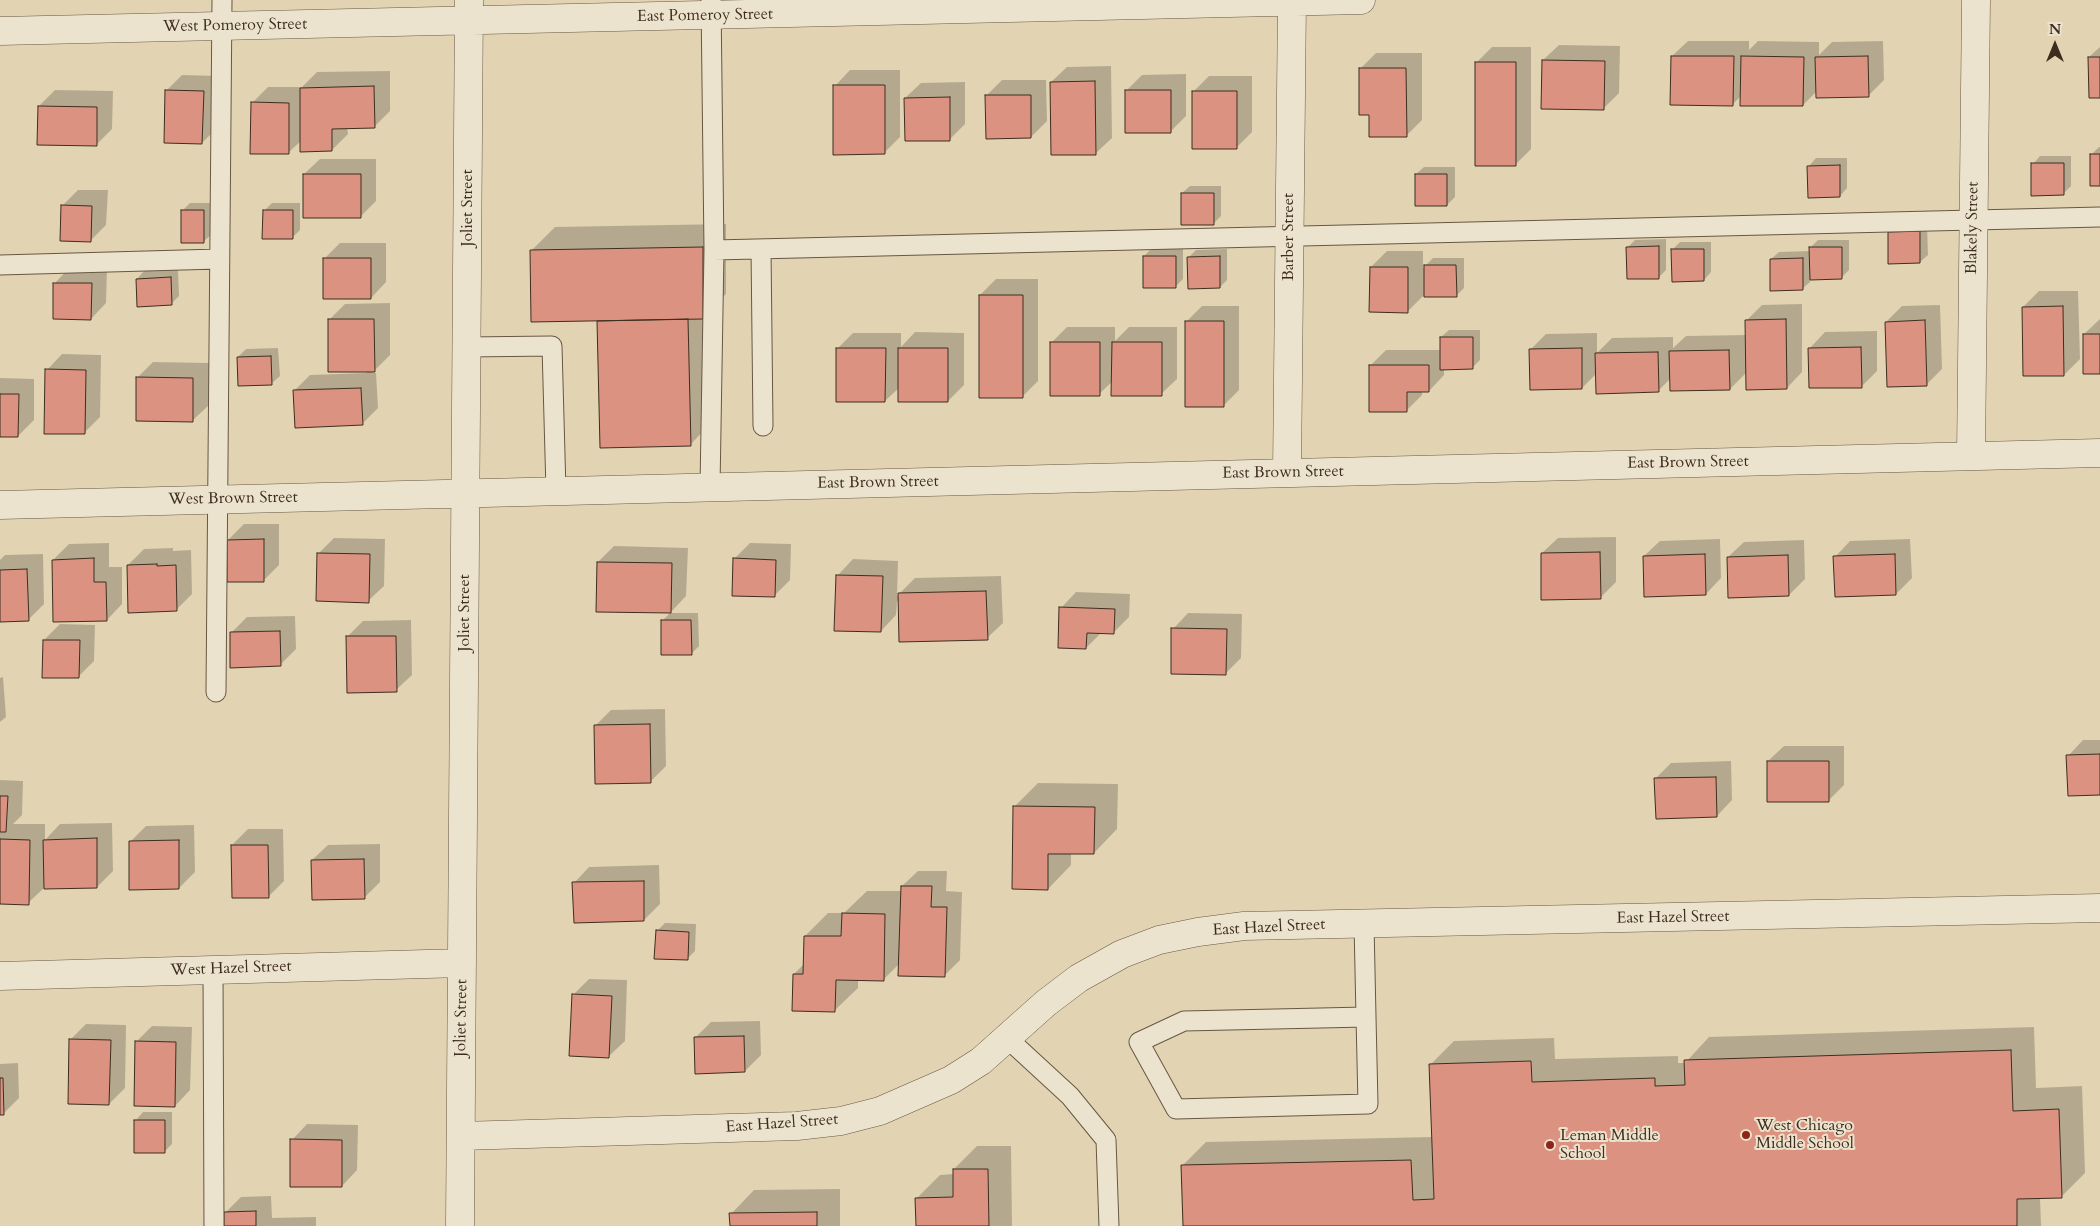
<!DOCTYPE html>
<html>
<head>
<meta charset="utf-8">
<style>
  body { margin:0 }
  #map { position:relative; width:2100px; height:1226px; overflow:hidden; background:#e2d4b3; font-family:Cardo,serif }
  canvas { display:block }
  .north { position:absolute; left:2030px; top:20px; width:50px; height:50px; -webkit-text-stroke:4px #ece3ce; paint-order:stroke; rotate:0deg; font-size:14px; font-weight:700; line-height:20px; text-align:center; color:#3e2d1e }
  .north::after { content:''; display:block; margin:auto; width:18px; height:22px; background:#3e2d1e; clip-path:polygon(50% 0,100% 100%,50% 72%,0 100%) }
</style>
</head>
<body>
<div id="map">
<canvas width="2100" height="1226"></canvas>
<div class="north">N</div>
</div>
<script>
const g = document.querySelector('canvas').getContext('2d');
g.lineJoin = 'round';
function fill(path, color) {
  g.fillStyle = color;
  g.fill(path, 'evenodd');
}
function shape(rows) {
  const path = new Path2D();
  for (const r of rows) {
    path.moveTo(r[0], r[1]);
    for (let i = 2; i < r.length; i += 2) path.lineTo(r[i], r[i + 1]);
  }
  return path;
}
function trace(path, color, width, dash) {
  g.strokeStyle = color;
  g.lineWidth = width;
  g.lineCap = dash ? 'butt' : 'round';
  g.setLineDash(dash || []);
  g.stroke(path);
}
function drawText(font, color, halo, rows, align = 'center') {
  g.font = font + ' Cardo,serif';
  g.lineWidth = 4;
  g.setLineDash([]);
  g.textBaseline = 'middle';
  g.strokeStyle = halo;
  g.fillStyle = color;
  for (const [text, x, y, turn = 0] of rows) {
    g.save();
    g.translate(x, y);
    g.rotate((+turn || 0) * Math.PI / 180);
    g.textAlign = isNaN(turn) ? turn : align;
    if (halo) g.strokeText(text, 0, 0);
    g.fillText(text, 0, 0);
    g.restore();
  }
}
const shadow = shape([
  [1688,41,1749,41,1749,50,1758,41,1819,42,1819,55,1832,42,1883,41,1884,80,1868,96,1817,91,1803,105,1741,96,1733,104,1672,56],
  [1559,45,1620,46,1619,93,1603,109,1543,60],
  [1492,47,1531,47,1531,149,1515,165,1476,63],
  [2100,47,2100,96,2089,57],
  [1376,53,1422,53,1422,120,1406,136,1370,114,1360,69],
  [1111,66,1112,138,1096,153,1051,82,1067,67],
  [850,70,900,70,900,137,884,153,835,86],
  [390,71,390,111,374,127,347,127,348,134,332,150,302,140,288,153,252,103,268,87,302,87,317,72],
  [1186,74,1186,116,1170,132,1126,91,1142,75],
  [182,75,219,76,218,127,202,143,166,91],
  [1209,76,1252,76,1252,132,1236,148,1193,92],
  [1002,80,1046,80,1047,121,1031,137,986,96],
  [965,82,965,124,950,139,905,98,921,83],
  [55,90,113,91,112,129,96,145,39,106],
  [2099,147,2100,147,2100,185,2091,155],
  [2040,156,2071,156,2071,186,2063,194,2033,164],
  [1816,158,1847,158,1847,188,1840,196,1809,166],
  [320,159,376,159,376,201,360,217,304,174],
  [1424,167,1455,167,1455,197,1447,205,1416,174],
  [1190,186,1221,186,1221,216,1213,224,1182,193],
  [78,190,108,190,106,225,91,240,62,206],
  [190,203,211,203,212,234,204,241,182,211],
  [272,203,300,203,300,230,292,238,264,211],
  [726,224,726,294,711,309,713,421,690,445,601,446,598,319,531,251,555,227],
  [1927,224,1928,255,1920,262,1889,232,1897,225],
  [1666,239,1666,270,1659,277,1628,247,1635,240],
  [1818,240,1849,240,1849,270,1841,278,1810,278,1810,282,1802,289,1771,259,1779,252,1811,251,1810,248],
  [1680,242,1711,242,1711,272,1704,280,1672,250],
  [340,243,386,243,386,282,371,298,324,259],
  [1152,248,1183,248,1183,279,1175,287,1144,256],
  [1227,249,1227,280,1220,287,1189,257,1196,250],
  [1387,251,1423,251,1423,268,1433,258,1464,258,1464,288,1456,296,1425,294,1407,312,1371,267],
  [70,267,107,268,106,303,91,319,55,283],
  [178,270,179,296,171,304,137,279,144,271],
  [996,279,1038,279,1038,381,1022,397,980,295],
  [2039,291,2078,291,2080,359,2064,375,2023,307],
  [390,303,390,355,372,373,376,373,378,408,362,424,295,390,310,375,367,373,329,320,345,304],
  [1802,304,1802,372,1787,388,1747,372,1730,389,1671,378,1658,391,1597,373,1582,388,1530,350,1546,334,1597,333,1597,353,1612,338,1673,337,1673,348,1686,336,1746,335,1746,321,1762,305],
  [1940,305,1942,369,1927,384,1886,322,1902,306],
  [1202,306,1239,306,1239,390,1224,405,1186,322],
  [2100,319,2100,373,2084,334],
  [1067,327,1115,327,1115,341,1129,327,1177,327,1177,379,1161,394,1113,381,1099,394,1051,343],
  [1449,330,1480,330,1480,360,1472,368,1444,368,1444,375,1429,391,1422,391,1422,395,1407,410,1370,366,1386,350,1441,350,1441,337],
  [1877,331,1877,371,1861,387,1810,348,1825,332],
  [915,332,964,333,964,385,948,401,900,387,885,401,837,349,853,333,901,333,901,347],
  [278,348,280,376,272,383,238,357,246,349],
  [62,354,101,355,100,417,84,433,47,370],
  [153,362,209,363,209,405,193,420,137,378],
  [0,378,34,379,34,420,18,436,0,436],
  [244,524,279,524,279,565,263,581,228,540],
  [1616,537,1616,582,1600,598,1542,553,1558,538],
  [334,538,385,539,384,586,368,601,318,554],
  [1720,539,1721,578,1706,594,1644,556,1660,541],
  [1910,539,1912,578,1896,594,1835,557,1850,541],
  [1804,540,1805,579,1789,595,1728,557,1744,542],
  [109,543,109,567,122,567,122,604,107,620,53,560,69,544],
  [750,543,791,544,790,580,774,596,734,559],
  [614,546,688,548,686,596,671,612,598,562],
  [173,548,173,551,191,550,192,594,176,610,128,565,144,549],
  [43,554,44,604,28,620,0,620,0,560,5,555],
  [853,559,898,561,897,596,915,578,1001,576,1003,623,987,638,897,601,896,615,881,631,838,575],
  [1076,592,1130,594,1129,617,1113,633,1101,633,1086,648,1061,608],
  [670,613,698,613,699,646,691,654,662,621],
  [1188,613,1242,614,1241,658,1225,674,1173,629],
  [295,616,296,649,280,665,231,633,247,617],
  [411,620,412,675,396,690,347,637,363,621],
  [60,624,95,625,94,661,78,677,44,640],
  [3,677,6,717,0,722,0,678],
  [665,709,666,766,650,782,595,726,611,710],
  [2083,740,2100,740,2100,794,2068,756],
  [1784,746,1844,746,1844,785,1828,801,1768,761],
  [1731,761,1732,800,1717,816,1655,779,1671,763],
  [0,780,23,781,22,815,13,824,45,824,45,840,60,824,112,823,113,871,97,887,44,888,28,903,0,903],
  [1038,783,1118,784,1117,829,1094,853,1071,853,1071,865,1048,889,1014,807],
  [194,825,195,872,179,888,130,842,146,826],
  [248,829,283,829,284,881,268,897,232,845],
  [380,844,380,882,364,898,312,860,328,845],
  [659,865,660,904,644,920,574,883,589,867],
  [918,871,947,871,946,891,962,892,960,960,944,976,900,963,883,980,858,979,858,988,834,1011,794,974,804,964,805,936,828,913,844,913,867,891,902,891,902,886],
  [665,923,696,924,695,951,687,959,657,931],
  [589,979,627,980,625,1041,609,1056,573,995],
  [760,1021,761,1055,745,1071,695,1038,711,1022],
  [86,1024,126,1025,125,1088,109,1104,70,1040],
  [152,1026,192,1027,190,1090,175,1106,136,1042],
  [2034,1027,2036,1088,2082,1086,2085,1173,2062,1196,2040,1197,2041,1226,1185,1226,1183,1165,1206,1142,1433,1137,1430,1065,1454,1041,1554,1038,1555,1059,1678,1056,1678,1063,1685,1063,1709,1037],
  [18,1063,19,1098,3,1114,0,1114,0,1064],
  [143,1112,172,1112,172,1144,164,1152,136,1120],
  [307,1124,358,1125,357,1170,342,1186,292,1140],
  [977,1146,1011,1146,1012,1226,917,1226,917,1198,940,1175,954,1174,954,1169],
  [840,1189,840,1226,731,1226,731,1214,754,1190],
  [271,1196,272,1218,316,1217,316,1226,226,1226,225,1213,241,1197]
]);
const building = shape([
  [1671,56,1734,56,1733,106,1670,105,1671,56],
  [1741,56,1804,57,1803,106,1740,106,1741,56],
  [1868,56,1869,97,1816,98,1815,57,1868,56],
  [2088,57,2100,57,2100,98,2089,98,2088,57],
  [1542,60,1605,61,1604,110,1541,109,1542,60],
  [1475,62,1516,62,1516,166,1475,166,1475,62],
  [1359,68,1406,68,1407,137,1369,137,1369,115,1359,115,1359,68],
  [1095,81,1096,155,1051,155,1050,82,1095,81],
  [833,85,885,85,885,154,833,155,833,85],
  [374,86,375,128,332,129,332,151,300,152,300,88,374,86],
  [165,90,204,91,202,144,164,143,165,90],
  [1125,90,1171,90,1171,133,1125,133,1125,90],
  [1192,91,1237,91,1237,149,1192,149,1192,91],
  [985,95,1031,95,1031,138,986,139,985,95],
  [950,97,950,141,905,141,904,98,950,97],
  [251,102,289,103,289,154,250,154,251,102],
  [38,106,97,107,97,146,37,145,38,106],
  [2090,154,2100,154,2100,186,2090,186,2090,154],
  [2031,163,2064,163,2064,195,2031,196,2031,163],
  [1840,165,1840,197,1808,198,1807,166,1840,165],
  [303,174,361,174,361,218,303,218,303,174],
  [1415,174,1447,174,1447,206,1415,206,1415,174],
  [1181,193,1214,193,1214,225,1181,225,1181,193],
  [61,205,92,206,91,242,60,241,61,205],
  [181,210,204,210,204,243,181,243,181,210],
  [263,210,293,210,293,239,262,239,263,210],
  [1920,231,1920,263,1888,264,1888,232,1920,231],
  [1659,246,1659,279,1627,279,1626,247,1659,246],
  [703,247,703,319,531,322,530,250,703,247],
  [1809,247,1842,247,1842,279,1810,280,1809,247],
  [1671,249,1704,249,1704,281,1672,282,1671,249],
  [1143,256,1176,256,1176,288,1143,288,1143,256],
  [1220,256,1220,288,1188,289,1187,257,1220,256],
  [323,258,371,258,371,299,323,299,323,258],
  [1803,258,1803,290,1770,291,1770,259,1803,258],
  [1424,265,1456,265,1457,297,1424,297,1424,265],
  [1370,267,1408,267,1408,313,1369,312,1370,267],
  [171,277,172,305,137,307,136,279,171,277],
  [53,283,92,283,91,320,53,319,53,283],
  [979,295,1023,295,1023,398,979,398,979,295],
  [2063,306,2064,376,2023,376,2022,307,2063,306],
  [328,319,374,319,375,372,328,372,328,319],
  [688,319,691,446,600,448,597,321,688,319],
  [1786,319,1787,389,1746,390,1745,320,1786,319],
  [1925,320,1927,386,1887,387,1885,322,1925,320],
  [1185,321,1224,321,1224,407,1185,407,1185,321],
  [2083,334,2100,334,2100,374,2083,374,2083,334],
  [1440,337,1473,337,1473,369,1440,370,1440,337],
  [1050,342,1100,342,1100,396,1050,396,1050,342],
  [1112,342,1162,342,1162,396,1111,396,1112,342],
  [1861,347,1862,388,1809,388,1808,348,1861,347],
  [836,348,886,348,885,402,836,402,836,348],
  [898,348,948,348,948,402,898,402,898,348],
  [1582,348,1582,389,1530,390,1529,349,1582,348],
  [1729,350,1730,390,1670,391,1669,351,1729,350],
  [1658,352,1659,392,1596,394,1595,353,1658,352],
  [271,356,272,385,238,386,237,357,271,356],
  [1369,365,1429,365,1429,392,1407,392,1407,412,1369,412,1369,365],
  [45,369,86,370,85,434,44,434,45,369],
  [136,377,193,378,193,422,136,421,136,377],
  [361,388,363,425,295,428,293,390,361,388],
  [0,394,19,394,18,437,0,437,0,394],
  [264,539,264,582,227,582,227,540,264,539],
  [1600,552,1601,599,1541,600,1541,553,1600,552],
  [317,553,370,554,369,603,316,601,317,553],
  [1705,554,1706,595,1644,597,1643,556,1705,554],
  [1895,554,1896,595,1835,597,1833,556,1895,554],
  [1788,555,1789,596,1728,598,1727,557,1788,555],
  [94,558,94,582,106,582,107,621,53,622,52,560,94,558],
  [733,558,776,560,775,597,732,596,733,558],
  [597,562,672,563,671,613,596,612,597,562],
  [157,564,157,566,176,565,177,611,128,613,127,565,157,564],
  [27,569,29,621,0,622,0,570,27,569],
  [836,575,883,576,881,632,834,631,836,575],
  [986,591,988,640,899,642,898,593,986,591],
  [1059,607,1115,609,1114,634,1087,633,1086,649,1058,648,1059,607],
  [661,620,691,620,692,655,661,655,661,620],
  [1171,628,1227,629,1226,675,1171,674,1171,628],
  [280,631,281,666,230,668,230,632,280,631],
  [346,636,396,636,397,692,347,693,346,636],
  [43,640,80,640,79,678,42,678,43,640],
  [650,724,651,783,595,784,594,725,650,724],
  [2100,754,2100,795,2068,796,2066,755,2100,754],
  [1767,761,1829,761,1829,802,1767,802,1767,761],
  [1716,777,1717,817,1656,819,1654,778,1716,777],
  [0,796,8,796,6,832,0,832,0,796],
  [1013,806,1095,807,1094,854,1048,854,1048,890,1012,889,1013,806],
  [97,838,97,888,44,889,43,840,97,838],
  [0,839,30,840,29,905,0,904,0,839],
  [179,840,179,889,129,890,129,841,179,840],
  [231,845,268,845,269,898,232,898,231,845],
  [364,859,365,899,312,900,311,860,364,859],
  [644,881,644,921,574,923,572,882,644,881],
  [901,886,932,886,931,907,947,907,945,977,898,976,901,886],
  [842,913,885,914,884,981,836,980,835,1012,792,1011,793,974,803,974,804,936,841,936,842,913],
  [656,930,689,932,688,960,654,959,656,930],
  [572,994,612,996,609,1058,569,1056,572,994],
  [744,1036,745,1072,695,1074,694,1037,744,1036],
  [69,1039,111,1040,109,1105,68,1104,69,1039],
  [135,1041,176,1042,175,1107,134,1106,135,1041],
  [2011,1050,2013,1111,2059,1109,2062,1198,2017,1199,2017,1226,1183,1226,1181,1165,1411,1160,1413,1200,1434,1199,1429,1064,1531,1061,1532,1082,1655,1078,1655,1086,1685,1085,1684,1060,2011,1050],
  [0,1078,3,1078,4,1115,0,1115,0,1078],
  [134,1120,165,1120,165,1153,134,1153,134,1120],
  [290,1139,342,1140,342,1187,290,1187,290,1139],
  [953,1169,988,1169,989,1226,916,1226,915,1198,953,1197,953,1169],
  [256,1211,256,1226,224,1226,224,1212,256,1211],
  [817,1212,817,1226,730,1226,729,1213,817,1212]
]);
const lane = shape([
  [761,249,763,426],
  [714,250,2100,217],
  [0,265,219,259],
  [467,347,552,346,556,491],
  [710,487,714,250,711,0],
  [216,692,222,0],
  [1364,924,1366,1017,1368,1104,1176,1109,1139,1042,1184,1021,1366,1017],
  [213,970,214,1226],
  [1007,1038,1070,1096,1106,1140,1109,1226]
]);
const street = shape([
  [0,31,1361,0],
  [1971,456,1976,0],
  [1287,473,1292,0],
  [0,505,2100,453],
  [0,976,462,963],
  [461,1136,797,1126,841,1121,880,1111,951,1080,981,1061,1046,1003,1079,978,1122,954,1159,940,1198,932,1244,926,2100,908],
  [460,1226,469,0]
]);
const markers = [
  [1746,1135,5,"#8f2418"],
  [1550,1145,5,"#8f2418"]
];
const streetNames = [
  ["East Pomeroy Street",705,16,-1],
  ["West Pomeroy Street",235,26,-1],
  ["Joliet Street",468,208,-90],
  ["Blakely Street",1973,228,-89],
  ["Barber Street",1289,237,-90],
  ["East Brown Street",1688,463,-1],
  ["East Brown Street",1283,473,-1],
  ["East Brown Street",878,483,-1],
  ["West Brown Street",233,499,-1],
  ["Joliet Street",465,613,-90],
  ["East Hazel Street",1673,918,-1],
  ["East Hazel Street",1269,928,-3],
  ["West Hazel Street",231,969,-2],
  ["Joliet Street",462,1018,-89],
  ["East Hazel Street",782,1124,-4]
];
const poiNames = [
  ["West Chicago",1756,1126],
  ["Middle School",1756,1144],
  ["Leman Middle",1560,1136],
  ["School",1560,1154]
];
fill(shadow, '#0003');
fill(building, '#db9280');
trace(building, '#3e2d1e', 1);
trace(lane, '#675743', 21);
trace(street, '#675743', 29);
trace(lane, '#ece3ce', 19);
trace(street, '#ece3ce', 28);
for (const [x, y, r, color] of markers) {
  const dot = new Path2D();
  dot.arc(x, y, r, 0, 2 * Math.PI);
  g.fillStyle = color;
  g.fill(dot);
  trace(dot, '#ece3ce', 2);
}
drawText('16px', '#3e2d1e', '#ece3ce', streetNames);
drawText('16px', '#3e2d1e', '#ece3ce', poiNames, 'left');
</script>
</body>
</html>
